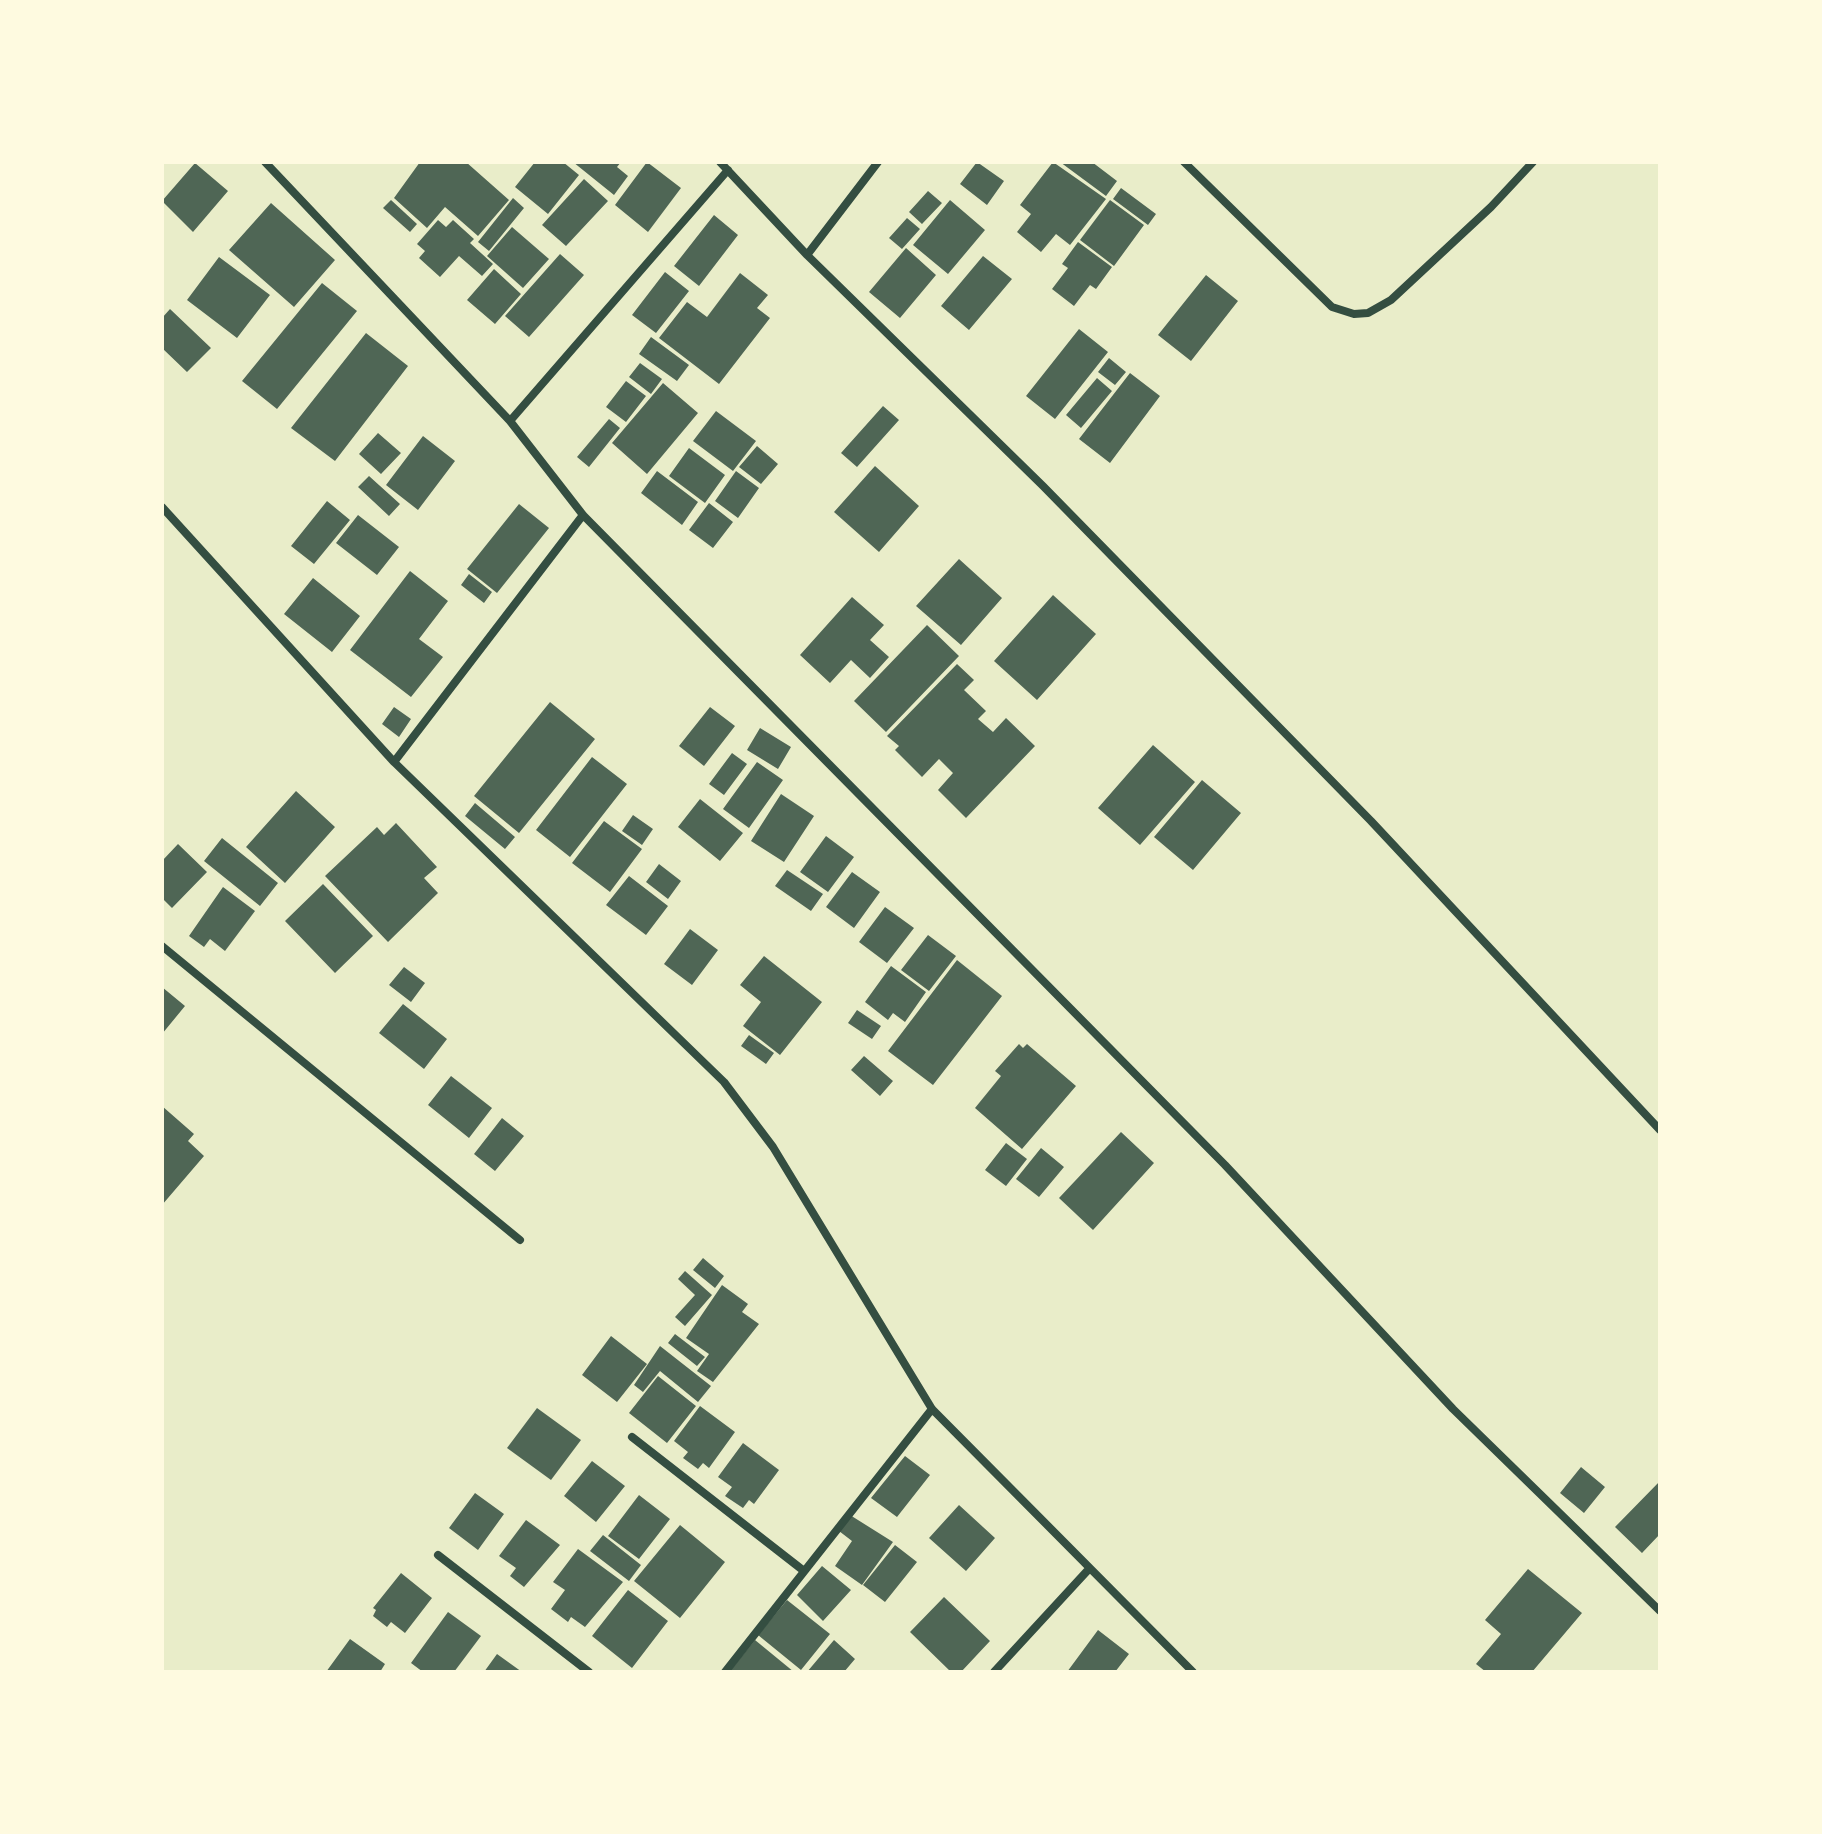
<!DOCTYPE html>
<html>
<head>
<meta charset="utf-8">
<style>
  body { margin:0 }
  #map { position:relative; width:1822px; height:1834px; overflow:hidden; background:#e9edc9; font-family:Arial,sans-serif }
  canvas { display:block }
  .frame { position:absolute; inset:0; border:164px solid #fefae0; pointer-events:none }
</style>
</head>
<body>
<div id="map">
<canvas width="1822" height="1834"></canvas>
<div class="frame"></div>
</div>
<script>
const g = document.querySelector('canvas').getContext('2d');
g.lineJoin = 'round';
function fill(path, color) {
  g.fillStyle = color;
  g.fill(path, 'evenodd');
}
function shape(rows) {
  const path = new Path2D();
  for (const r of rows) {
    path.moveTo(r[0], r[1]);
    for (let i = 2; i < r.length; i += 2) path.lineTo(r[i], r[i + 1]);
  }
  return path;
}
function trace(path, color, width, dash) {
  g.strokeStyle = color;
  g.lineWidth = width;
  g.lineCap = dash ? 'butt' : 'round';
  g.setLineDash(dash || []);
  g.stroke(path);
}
const building = shape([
  [420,162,466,162,509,200,478,236,445,207,427,228,394,198],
  [535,162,563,162,579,175,548,214,515,187],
  [573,162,621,162,617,167,628,176,614,195],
  [647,162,681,188,648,232,615,205],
  [977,162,1004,181,987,205,960,184],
  [1053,162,1106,199,1070,245,1056,234,1041,252,1017,232,1031,214,1020,205],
  [1060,162,1092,162,1117,181,1106,196],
  [195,163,228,191,193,232,162,201],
  [584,179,608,201,566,246,542,225],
  [1121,188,1156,214,1148,225,1113,199],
  [928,191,942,203,922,224,909,212],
  [513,198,524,208,489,251,478,242],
  [391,200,417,224,410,232,383,208],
  [950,200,985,230,948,274,913,245],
  [1110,200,1144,225,1114,266,1080,240],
  [271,203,335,260,294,307,229,250],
  [714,215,738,235,699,286,674,266],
  [907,218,920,229,902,249,889,238],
  [438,220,446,227,453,220,474,239,470,243,493,264,482,276,459,256,440,277,419,258,425,251,417,244],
  [512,227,549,259,523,288,487,256],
  [1078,242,1112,267,1096,289,1090,285,1074,306,1052,289,1068,268,1062,264],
  [906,248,936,275,900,318,869,292],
  [560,254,584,275,529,337,505,316],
  [983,256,1012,279,969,330,941,306],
  [219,257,270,295,237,338,187,300],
  [494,269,521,294,495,324,467,300],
  [665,272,689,291,656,333,632,315],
  [740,273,768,295,757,308,770,318,719,384,659,338,687,302,707,317],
  [1206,275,1238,301,1191,361,1158,335],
  [322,283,357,311,277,409,242,381],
  [170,309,211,348,187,372,162,348,162,318],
  [1079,329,1108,352,1055,419,1026,396],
  [366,333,408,366,335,461,291,428],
  [651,337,689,365,677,381,639,354],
  [1109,358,1126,372,1115,385,1098,372],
  [640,363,662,379,651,394,629,377],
  [1130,373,1160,396,1110,463,1079,439],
  [1097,378,1112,391,1081,428,1066,415],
  [626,381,646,396,626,422,606,407],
  [663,383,698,413,647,474,612,443],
  [883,406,899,420,857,467,841,453],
  [716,411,756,441,733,471,693,441],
  [609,419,620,428,589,467,577,457],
  [378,433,401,453,381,474,359,454],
  [423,436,455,461,418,510,386,485],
  [757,446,778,464,761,484,739,467],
  [689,448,725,475,705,503,669,476],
  [875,466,919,506,879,552,834,512],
  [657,471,698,502,682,525,641,493],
  [736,471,759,488,738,518,715,501],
  [369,476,400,504,389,516,358,487],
  [327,501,350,520,314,564,291,546],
  [709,503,733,522,713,548,689,530],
  [519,504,549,528,497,593,467,569],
  [358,515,399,547,377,575,336,543],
  [959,559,1002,598,961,645,916,606],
  [410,571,448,601,419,639,443,657,411,697,350,650],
  [469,574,492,592,484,603,461,585],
  [313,578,360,616,332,652,284,614],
  [1053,595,1096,634,1037,700,994,661],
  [852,597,884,625,870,640,889,657,870,678,851,660,830,683,800,655],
  [927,625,959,656,886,732,854,701],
  [957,664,974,680,964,690,986,711,978,719,993,732,1006,718,1035,746,966,818,938,790,953,773,939,759,922,777,895,750,899,746,887,736],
  [550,702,595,739,519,833,474,796],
  [394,707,411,719,399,737,382,724],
  [710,707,735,726,704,766,679,746],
  [760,728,791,747,778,769,747,750],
  [1153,745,1195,782,1140,845,1098,808],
  [732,753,747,764,724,795,709,784],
  [592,757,627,784,570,857,536,830],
  [757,762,783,780,749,828,723,809],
  [1202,780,1241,813,1193,870,1154,837],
  [296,791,335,827,285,883,246,847],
  [781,794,814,816,784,862,751,841],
  [700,799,743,833,720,861,678,827],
  [475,803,515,837,505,849,465,816],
  [633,815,653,829,642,845,622,831],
  [604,821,642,849,610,892,572,863],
  [396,823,437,867,424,878,438,893,388,942,325,876,377,827,384,835],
  [826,836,854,857,828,892,800,872],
  [222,838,278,883,260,906,204,861],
  [178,844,207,872,172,908,162,898,162,861],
  [659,864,681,881,668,899,646,882],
  [787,870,823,894,811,911,775,886],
  [852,872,880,892,854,928,826,907],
  [629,876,668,906,646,935,606,905],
  [323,884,373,936,335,973,285,921],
  [223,887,255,911,225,951,210,939,204,947,189,936],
  [885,907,914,928,887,963,859,942],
  [690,929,718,950,692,985,664,964],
  [928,935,956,956,929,991,901,970],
  [764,956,822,1002,780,1055,743,1026,761,1002,740,985],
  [957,960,1002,996,933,1085,888,1051],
  [891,966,926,992,905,1022,893,1013,888,1020,865,1002],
  [404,967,425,983,411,1002,389,985],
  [162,987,185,1006,162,1034],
  [403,1004,447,1039,424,1069,379,1033],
  [857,1010,881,1026,872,1039,848,1023],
  [749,1035,774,1053,766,1064,741,1046],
  [1019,1044,1023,1048,1027,1044,1076,1086,1022,1149,975,1108,1001,1076,995,1071],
  [864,1056,893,1081,880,1096,851,1070],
  [451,1076,492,1108,469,1138,428,1105],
  [162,1106,194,1134,188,1141,204,1156,162,1205],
  [502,1118,524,1136,495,1171,474,1154],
  [1121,1132,1154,1163,1093,1230,1059,1198],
  [1006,1143,1027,1159,1006,1186,985,1170],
  [1041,1148,1064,1167,1039,1197,1016,1179],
  [703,1258,724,1276,715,1288,693,1270],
  [685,1271,712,1295,685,1326,675,1317,695,1295,678,1279],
  [722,1285,748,1304,742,1312,759,1324,713,1382,697,1371,709,1354,686,1338],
  [675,1334,705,1357,697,1366,668,1343],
  [611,1336,647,1364,617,1402,582,1375],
  [660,1346,711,1386,698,1402,660,1371,643,1392,634,1385],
  [658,1376,696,1406,667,1443,629,1413],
  [700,1406,735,1432,709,1468,703,1463,698,1469,683,1458,688,1452,674,1441],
  [537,1408,581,1440,551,1480,507,1448],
  [743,1443,779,1470,754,1504,749,1500,743,1508,725,1496,732,1487,718,1477],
  [905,1456,930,1475,897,1517,871,1498],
  [592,1461,625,1486,596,1522,564,1496],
  [1581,1467,1605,1487,1584,1513,1560,1493],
  [1660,1481,1660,1534,1642,1553,1615,1527],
  [475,1493,504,1514,478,1550,449,1528],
  [639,1495,670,1519,639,1559,608,1536],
  [959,1505,995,1538,966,1571,929,1538],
  [850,1515,893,1542,862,1585,835,1566,852,1541,839,1531],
  [526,1520,560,1545,524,1587,510,1576,516,1568,499,1556],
  [680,1525,725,1562,680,1618,634,1581],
  [603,1535,641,1565,629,1581,590,1551],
  [895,1545,917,1562,885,1602,863,1585],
  [578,1549,623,1582,585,1627,571,1617,568,1622,551,1609,565,1590,553,1582],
  [822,1566,851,1590,823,1621,797,1595],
  [1528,1569,1582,1613,1532,1672,1486,1672,1476,1664,1501,1634,1485,1620],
  [401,1573,432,1598,405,1633,391,1622,387,1627,373,1616,376,1610,373,1608],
  [628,1590,668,1621,632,1668,592,1636],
  [944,1597,990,1641,961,1672,951,1672,910,1632],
  [787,1600,830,1634,801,1670,758,1635],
  [448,1612,481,1636,454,1672,423,1672,411,1663],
  [1098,1630,1129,1654,1115,1672,1067,1672],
  [350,1639,385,1664,380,1672,326,1672],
  [755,1640,794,1672,729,1672],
  [834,1640,855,1659,844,1672,807,1672],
  [497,1654,522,1672,484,1672]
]);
const minor = shape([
  [265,162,510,421,583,515,1225,1165,1453,1409,1660,1611],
  [720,162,807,255,1043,486,1371,821,1660,1130],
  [1184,162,1332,307,1354,314,1368,313,1391,300,1491,207,1533,162],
  [807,255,878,162],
  [510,421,728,170],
  [162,507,394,762,724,1082,773,1147,932,1409,1193,1672],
  [394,762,583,515],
  [162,946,520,1240],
  [632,1437,804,1571],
  [438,1555,589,1672],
  [725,1672,932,1409],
  [994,1672,1088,1570]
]);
fill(building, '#4f6655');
trace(minor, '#344e41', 8);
</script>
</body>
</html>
